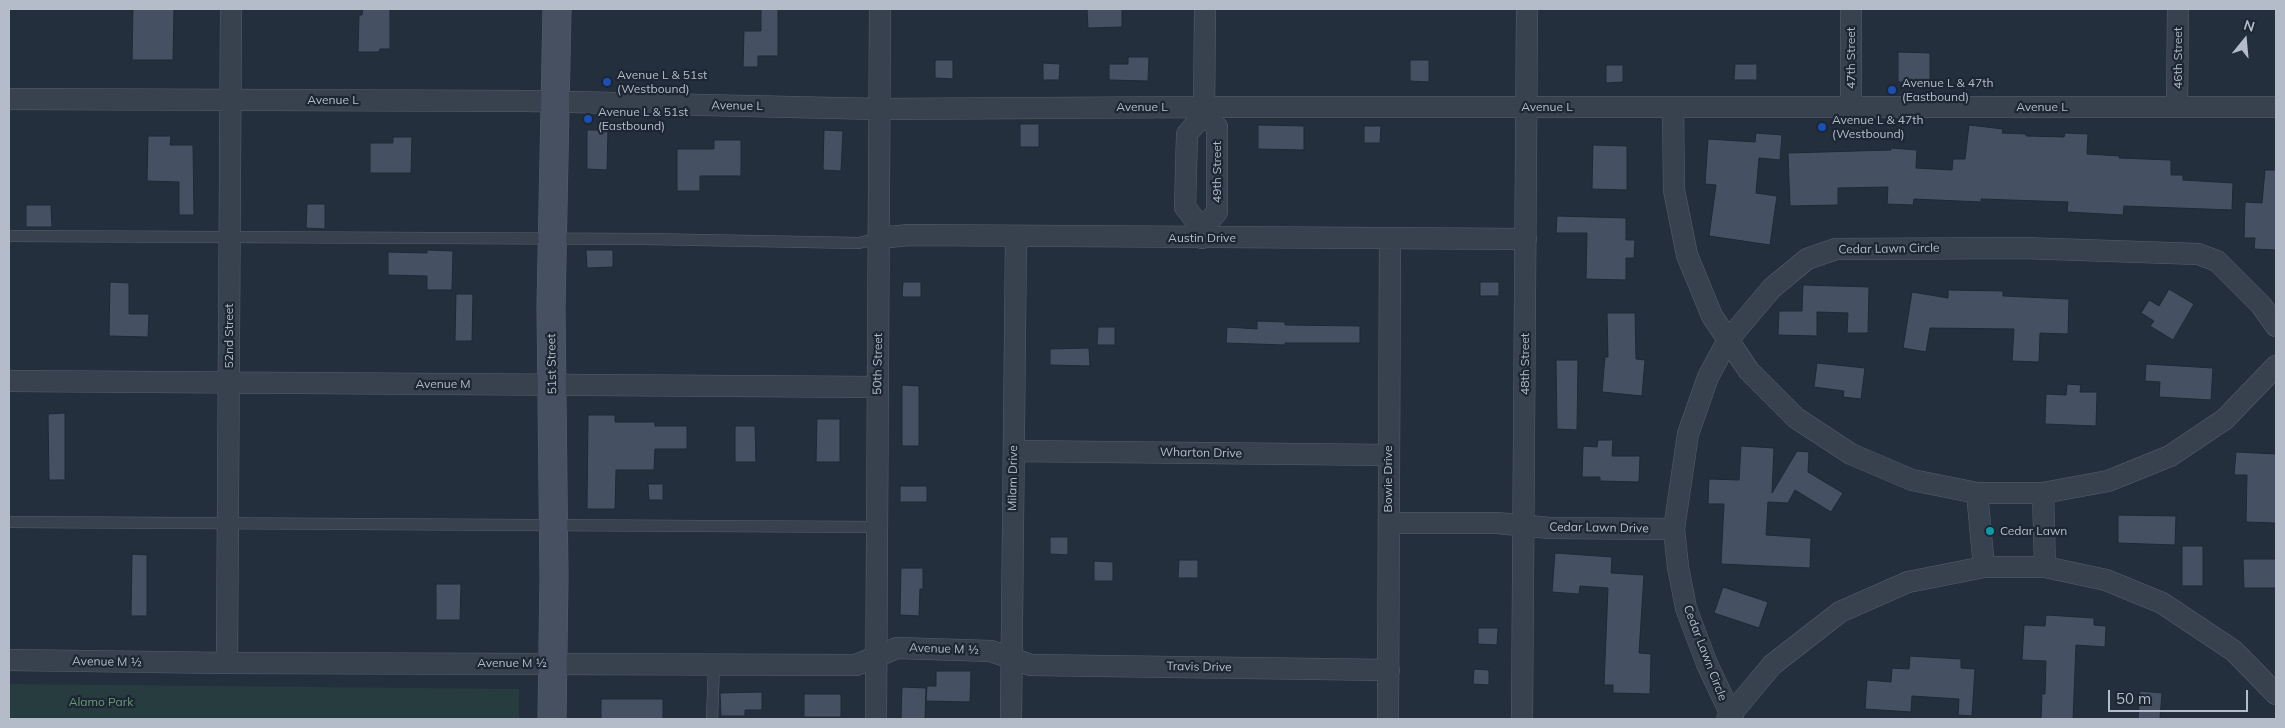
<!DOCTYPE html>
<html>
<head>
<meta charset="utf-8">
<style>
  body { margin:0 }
  #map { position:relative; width:2285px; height:728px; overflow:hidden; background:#242f3e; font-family:Mulish,sans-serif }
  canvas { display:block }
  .frame { position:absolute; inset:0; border:10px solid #b4bcc9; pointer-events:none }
  .north { position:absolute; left:2220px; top:15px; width:50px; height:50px; -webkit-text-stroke:4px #1d2633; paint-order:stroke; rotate:17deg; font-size:14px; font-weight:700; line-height:20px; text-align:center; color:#b4bcc9 }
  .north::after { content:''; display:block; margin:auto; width:18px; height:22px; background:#b4bcc9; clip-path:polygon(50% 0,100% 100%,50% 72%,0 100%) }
  .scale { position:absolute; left:2108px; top:690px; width:140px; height:22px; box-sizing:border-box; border:2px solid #b4bcc9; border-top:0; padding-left:6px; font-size:15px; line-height:18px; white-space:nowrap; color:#b4bcc9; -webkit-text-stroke:4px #1d2633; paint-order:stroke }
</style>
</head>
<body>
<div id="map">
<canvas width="2285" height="728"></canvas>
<div class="frame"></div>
<div class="north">N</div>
<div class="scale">50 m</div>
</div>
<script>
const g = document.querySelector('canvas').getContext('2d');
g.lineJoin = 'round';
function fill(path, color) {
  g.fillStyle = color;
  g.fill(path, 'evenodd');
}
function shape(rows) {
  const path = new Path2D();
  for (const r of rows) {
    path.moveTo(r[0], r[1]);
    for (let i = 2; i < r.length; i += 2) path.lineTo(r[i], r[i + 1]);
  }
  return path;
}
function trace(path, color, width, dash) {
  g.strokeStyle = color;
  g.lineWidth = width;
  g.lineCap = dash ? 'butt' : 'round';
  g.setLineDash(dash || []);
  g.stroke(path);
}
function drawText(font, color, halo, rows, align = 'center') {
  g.font = font + ' Mulish,sans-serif';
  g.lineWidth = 4.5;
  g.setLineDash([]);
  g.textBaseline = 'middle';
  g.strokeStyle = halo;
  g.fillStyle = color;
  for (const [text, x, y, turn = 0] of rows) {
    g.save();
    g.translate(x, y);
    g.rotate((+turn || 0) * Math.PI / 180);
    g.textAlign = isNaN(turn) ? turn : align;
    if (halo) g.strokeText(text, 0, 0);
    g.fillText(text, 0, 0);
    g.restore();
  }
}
const green = shape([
  [9,684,519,689,519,719,9,719]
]);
const building = shape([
  [133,9,174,9,173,60,132,60,133,9],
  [363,9,390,9,390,49,380,49,379,52,358,52,359,15,362,15,363,9],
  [761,9,778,9,778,56,758,56,758,67,743,67,744,31,761,31,761,9],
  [1087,9,1122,9,1122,27,1088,28,1087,9],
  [1898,52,1930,53,1930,83,1898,82,1898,52],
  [1128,57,1149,57,1148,81,1109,80,1109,64,1128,64,1128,57],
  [935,60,953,60,953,79,935,78,935,60],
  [1410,60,1429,60,1429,82,1410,81,1410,60],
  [1043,63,1060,64,1059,80,1043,80,1043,63],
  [1735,64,1757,64,1757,80,1734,80,1735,64],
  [1606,65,1623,65,1623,82,1606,83,1606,65],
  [1020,124,1039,124,1039,147,1020,147,1020,124],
  [1258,125,1304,126,1304,150,1258,149,1258,125],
  [1969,125,2003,129,2002,133,2026,134,2026,136,2064,137,2065,133,2088,134,2087,154,2120,156,2119,158,2171,160,2171,175,2183,175,2183,180,2233,183,2232,210,2124,206,2123,215,2067,212,2068,202,1981,199,1981,202,1914,199,1913,205,1887,204,1888,187,1838,188,1838,205,1790,206,1788,153,1891,150,1891,148,1917,150,1916,168,1952,170,1953,159,1965,159,1969,125],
  [1364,126,1381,126,1380,143,1364,143,1364,126],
  [587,130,608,130,607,170,587,169,587,130],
  [824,130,843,131,841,171,823,170,824,130],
  [1756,133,1782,135,1780,160,1759,158,1756,193,1777,196,1770,245,1709,236,1716,185,1705,184,1708,139,1755,142,1756,133],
  [148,136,171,136,170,145,193,145,194,215,179,215,179,182,147,181,148,136],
  [393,137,412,137,411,173,370,173,370,143,393,143,393,137],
  [714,140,741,140,741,176,700,176,700,191,677,191,677,149,714,149,714,140],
  [1593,145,1627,146,1627,190,1592,189,1593,145],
  [2265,170,2276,170,2276,250,2254,249,2255,238,2244,238,2245,202,2262,203,2265,170],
  [307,204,325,204,325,229,306,228,307,204],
  [26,205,51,205,52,227,26,227,26,205],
  [1557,216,1626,218,1626,240,1635,240,1634,258,1626,258,1626,280,1586,279,1587,233,1556,233,1557,216],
  [427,250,453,251,452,290,427,290,427,276,388,275,388,252,427,253,427,250],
  [586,250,613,250,613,267,587,268,586,250],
  [110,282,129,283,129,314,149,314,148,337,109,336,110,282],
  [903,282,921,282,921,297,902,297,903,282],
  [1480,282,1499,282,1499,296,1480,296,1480,282],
  [1803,285,1869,287,1868,333,1847,333,1848,313,1817,312,1817,336,1778,335,1779,311,1802,311,1803,285],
  [2169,289,2194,304,2173,340,2150,326,2154,321,2141,313,2149,300,2159,306,2169,289],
  [1948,290,2003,291,2003,296,2069,299,2068,334,2040,333,2039,362,2012,361,2014,329,1930,328,1926,352,1903,348,1912,292,1948,298,1948,290],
  [456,294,473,294,472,341,455,341,456,294],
  [1607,313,1635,313,1636,359,1645,360,1642,396,1602,392,1605,357,1608,357,1607,313],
  [1257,321,1285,322,1285,325,1360,326,1360,343,1285,343,1285,345,1226,343,1227,327,1257,329,1257,321],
  [1098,327,1115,327,1115,345,1097,345,1098,327],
  [1089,348,1090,366,1050,365,1050,349,1089,348],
  [1556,360,1578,360,1577,430,1557,429,1556,360],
  [1817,363,1865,368,1861,399,1843,397,1844,391,1814,387,1817,363],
  [2146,364,2213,368,2211,400,2159,397,2160,382,2145,381,2146,364],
  [2067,384,2081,385,2080,392,2097,392,2096,426,2045,424,2046,394,2066,395,2067,384],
  [902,385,919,386,919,446,902,446,902,385],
  [65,413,65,480,49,480,48,414,65,413],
  [588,415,615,415,615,422,655,422,655,426,687,426,687,449,655,449,654,470,616,470,615,509,587,509,588,415],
  [817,419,840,419,840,462,816,462,817,419],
  [735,426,755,426,756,462,735,462,735,426],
  [1598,440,1613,440,1612,456,1640,456,1639,482,1600,481,1600,477,1582,477,1583,446,1597,447,1598,440],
  [1741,446,1774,448,1772,493,1797,451,1809,452,1808,472,1843,493,1831,512,1795,490,1788,503,1768,502,1766,535,1811,538,1810,568,1721,564,1724,504,1708,504,1709,479,1739,480,1741,446],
  [2236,452,2276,454,2276,523,2246,522,2247,475,2234,475,2236,452],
  [648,484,663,484,663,500,649,500,648,484],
  [900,486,927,486,927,502,900,502,900,486],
  [2118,515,2176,516,2175,545,2118,543,2118,515],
  [1050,537,1068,537,1068,555,1050,554,1050,537],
  [2182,546,2203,546,2203,586,2182,586,2182,546],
  [1555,553,1612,557,1611,573,1644,575,1639,653,1651,654,1650,694,1613,693,1613,685,1604,685,1608,588,1580,586,1579,594,1552,592,1555,553],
  [132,554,147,555,147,616,131,616,132,554],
  [2243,559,2276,559,2276,588,2244,588,2243,559],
  [1179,560,1198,560,1198,578,1178,578,1179,560],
  [1094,561,1113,562,1113,581,1094,581,1094,561],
  [901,568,923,568,923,589,920,589,919,616,900,615,901,568],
  [436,584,461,584,460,620,436,620,436,584],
  [1723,587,1768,602,1759,628,1714,613,1723,587],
  [2046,615,2094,618,2094,625,2106,626,2105,647,2076,645,2073,719,2041,719,2042,694,2045,694,2046,661,2022,660,2024,625,2045,626,2046,615],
  [1478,628,1498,628,1497,645,1478,644,1478,628],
  [1910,656,1961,659,1961,668,1975,669,1972,716,1958,715,1959,699,1912,696,1911,712,1865,709,1867,680,1891,682,1892,668,1909,669,1910,656],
  [1474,669,1489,670,1489,685,1473,684,1474,669],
  [936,671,971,671,970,702,926,701,927,686,936,686,936,671],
  [902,687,926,688,925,719,901,719,902,687],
  [2140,691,2162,693,2160,719,2138,719,2140,691],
  [762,692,762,710,745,710,745,716,721,716,720,693,762,692],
  [804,694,841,694,841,717,804,717,804,694],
  [601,699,663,699,663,719,601,719,601,699]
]);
const lane = shape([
  [9,236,646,239,859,243,879,238],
  [9,522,877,527],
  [712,719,714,664]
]);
const street = shape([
  [9,99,527,101,879,109,1204,107,2276,107],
  [1673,107,1674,190,1687,255,1712,316,1749,371,1796,418,1851,454,1912,480,1977,493,2043,493,2108,481,2170,456,2225,419,2276,366],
  [1851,107,1851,9],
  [2177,107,2178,9],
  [1202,229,1217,212,1217,127,1204,114],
  [879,238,909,235,1526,239],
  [1202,238,1202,229,1185,207,1187,134,1204,114,1205,9],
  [9,381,878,387],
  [1014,451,1388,455],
  [1977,493,1984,567],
  [2043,493,2045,567],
  [1389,523,1497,523,1550,528,1674,529],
  [9,660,227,663,856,665,897,648,991,651,1031,665,1389,670],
  [227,663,231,9],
  [876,719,880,9],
  [1011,719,1016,236],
  [1388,719,1390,238],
  [1522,719,1527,9],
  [1727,719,1772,665,1840,612,1908,582,1984,567,2045,567,2106,580,2162,603,2234,651,2276,694],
  [1733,719,1707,664,1686,608,1678,567,1674,529,1688,434,1708,377,1728,340,1772,288,1807,259,1836,249,2023,248,2198,254,2217,261,2261,305,2276,326]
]);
const secondary = shape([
  [552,719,554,577,551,307,557,9]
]);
const markers = [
  [607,82,5,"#1a4fb4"],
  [1892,90,5,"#1a4fb4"],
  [588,119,5,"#1a4fb4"],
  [1822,127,5,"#1a4fb4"],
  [1990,531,5,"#0f9aa8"]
];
const streetNames = [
  ["47th Street",1851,58,-90],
  ["46th Street",2178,58,-90],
  ["Avenue L",333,100],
  ["Avenue L",737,106,1],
  ["Avenue L",1142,107],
  ["Avenue L",1547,107],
  ["Avenue L",2042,107],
  ["49th Street",1217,172,-90],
  ["Austin Drive",1202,238],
  ["Cedar Lawn Circle",1889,249,-1],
  ["52nd Street",229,336,-90],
  ["51st Street",552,364,-91],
  ["50th Street",878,364,-89],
  ["48th Street",1525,364,-90],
  ["Avenue M",443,384],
  ["Wharton Drive",1201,453,1],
  ["Milam Drive",1013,478,-89],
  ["Bowie Drive",1388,479,-90],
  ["Cedar Lawn Drive",1599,528,1],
  ["Avenue M ½",944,649,2],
  ["Cedar Lawn Circle",1705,653,69],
  ["Avenue M ½",107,662,1],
  ["Avenue M ½",512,663],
  ["Travis Drive",1199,667,1]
];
const poiNames = [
  ["Avenue L & 51st",617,75],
  ["(Westbound)",617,89],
  ["Avenue L & 47th",1902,83],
  ["(Eastbound)",1902,97],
  ["Avenue L & 51st",598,112],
  ["(Eastbound)",598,126],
  ["Avenue L & 47th",1832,120],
  ["(Westbound)",1832,134],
  ["Cedar Lawn",2000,531]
];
const parkNames = [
  ["Alamo Park",101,702]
];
fill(green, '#263c3f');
fill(building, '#455162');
trace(building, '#1f2835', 1);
trace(lane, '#565f6c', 12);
trace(street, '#565f6c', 22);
trace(secondary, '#565f6c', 29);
trace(lane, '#38414e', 11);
trace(street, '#38414e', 21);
trace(secondary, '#465061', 28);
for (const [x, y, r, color] of markers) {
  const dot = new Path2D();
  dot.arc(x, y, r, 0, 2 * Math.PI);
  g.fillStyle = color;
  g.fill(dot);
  trace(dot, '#1d2633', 2);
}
drawText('12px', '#b4bcc9', '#1d2633', streetNames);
drawText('12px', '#b4bcc9', '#1d2633', poiNames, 'left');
drawText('12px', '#6b9a76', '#1d2633', parkNames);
</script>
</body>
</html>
